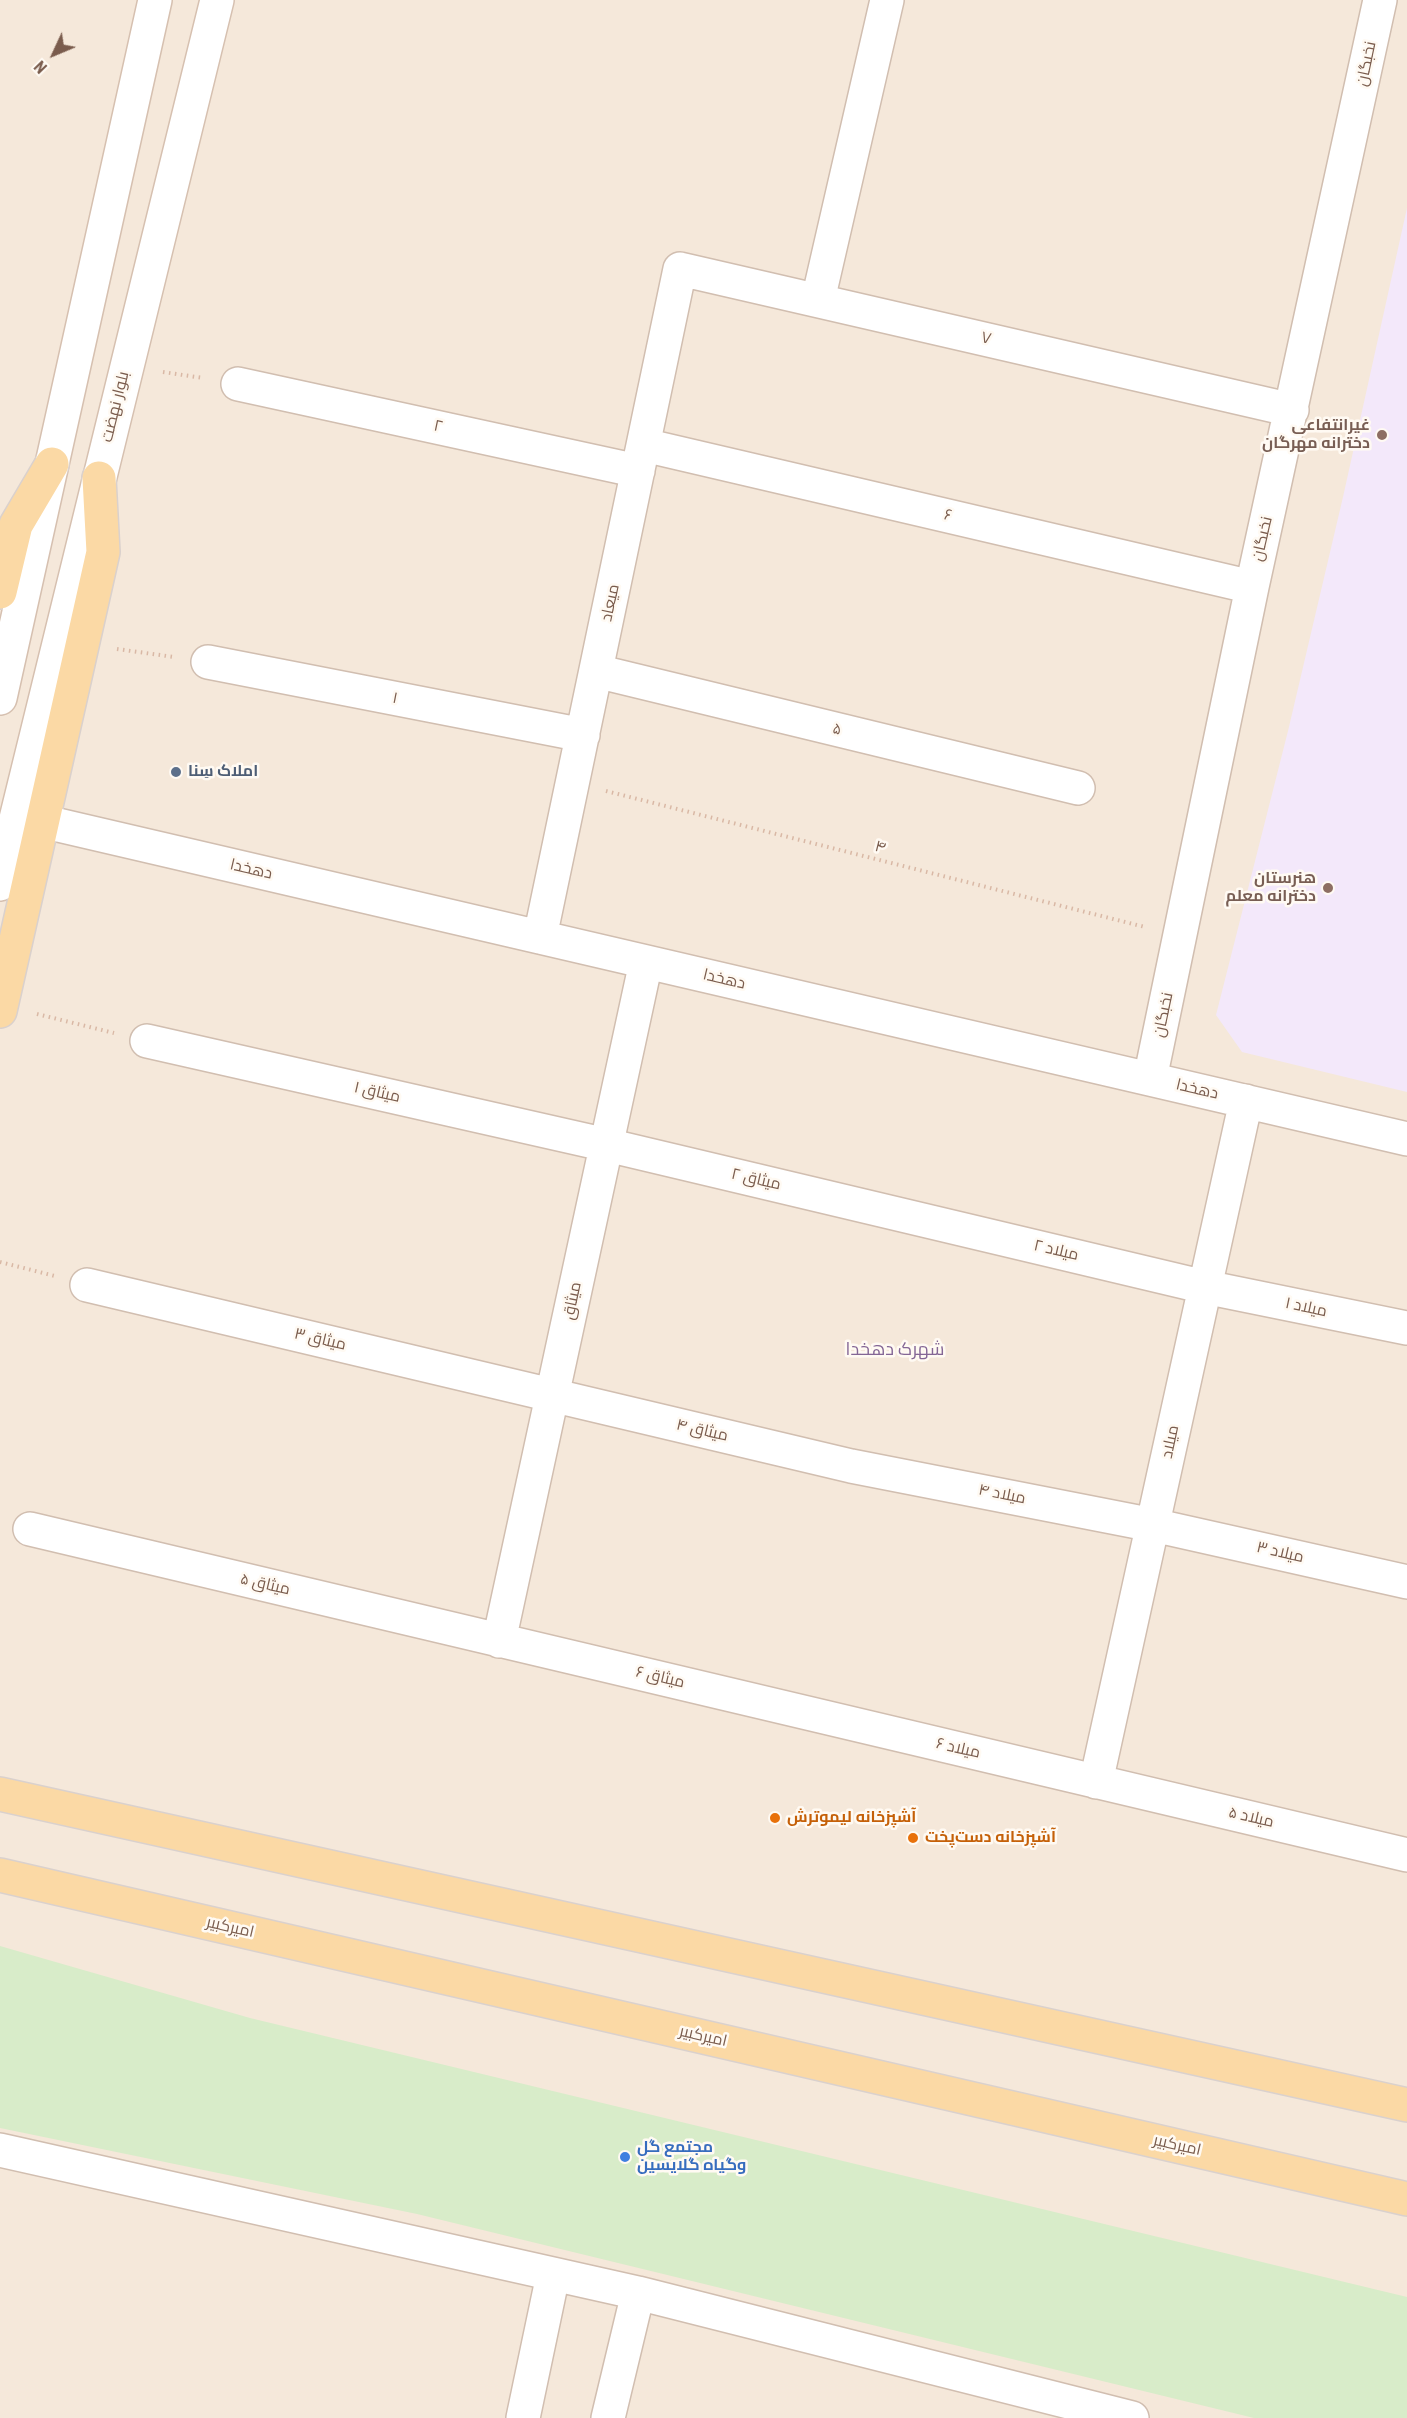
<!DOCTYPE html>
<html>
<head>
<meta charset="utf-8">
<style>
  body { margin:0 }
  #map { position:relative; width:1407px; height:2418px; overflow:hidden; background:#fdf6ec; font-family:"Roboto Condensed",sans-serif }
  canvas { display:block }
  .north { position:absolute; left:24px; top:24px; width:60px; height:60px; -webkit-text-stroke:4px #fffaf3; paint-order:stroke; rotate:226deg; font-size:16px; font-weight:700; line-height:24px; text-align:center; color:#7a5c4d }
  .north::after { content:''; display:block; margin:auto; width:21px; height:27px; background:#7a5c4d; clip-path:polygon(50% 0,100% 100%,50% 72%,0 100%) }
</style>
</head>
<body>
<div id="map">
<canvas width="1407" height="2418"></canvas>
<div class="north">N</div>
</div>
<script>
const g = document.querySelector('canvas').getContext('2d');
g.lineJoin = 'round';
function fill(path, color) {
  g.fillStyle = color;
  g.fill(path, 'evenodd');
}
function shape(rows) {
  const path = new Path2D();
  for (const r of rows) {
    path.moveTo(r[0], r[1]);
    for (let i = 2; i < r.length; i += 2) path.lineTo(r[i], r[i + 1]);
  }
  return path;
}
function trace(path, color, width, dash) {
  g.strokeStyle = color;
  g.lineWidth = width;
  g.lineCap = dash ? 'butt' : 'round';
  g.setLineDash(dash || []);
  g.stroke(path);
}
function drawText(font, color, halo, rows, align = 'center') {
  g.font = font + ' "Roboto Condensed",Cairo,sans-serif';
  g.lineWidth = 5;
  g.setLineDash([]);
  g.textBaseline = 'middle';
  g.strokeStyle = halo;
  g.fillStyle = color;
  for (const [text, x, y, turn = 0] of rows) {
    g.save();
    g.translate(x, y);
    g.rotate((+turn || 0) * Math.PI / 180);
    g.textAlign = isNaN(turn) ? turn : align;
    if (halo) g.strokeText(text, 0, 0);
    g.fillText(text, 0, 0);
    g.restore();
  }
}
const residential = shape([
  [0,0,1407,0,1407,2418,0,2418]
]);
const education = shape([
  [1407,208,1407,1092,1242,1052,1216,1015,1288,731,1343,497]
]);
const green = shape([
  [0,1946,250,2018,1407,2297,1407,2418,1254,2418,417,2214,0,2128]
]);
const path = shape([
  [163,372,203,378],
  [117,649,174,657],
  [606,791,1145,927],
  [37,1014,114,1033],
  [0,1262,55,1276]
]);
const street = shape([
  [818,300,887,0],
  [238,384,638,471],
  [644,445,1252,587],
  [208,662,583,735],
  [596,671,1078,788],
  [41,821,1407,1139],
  [540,937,680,269,1292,410],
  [147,1041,607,1145,1205,1287,1407,1328],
  [1150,1079,1252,587,1380,0],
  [87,1285,851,1466,1153,1525,1407,1582],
  [30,1529,1407,1855],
  [499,1641,646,962],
  [1096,1782,1246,1101],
  [0,2150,638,2293,1132,2418],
  [523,2418,553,2275],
  [608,2418,638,2293]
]);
const secondary = shape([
  [0,698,155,0],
  [0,884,217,0]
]);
const primary = shape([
  [0,592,16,525,52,464],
  [0,1011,103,552,99,478],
  [0,1794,1407,2105],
  [0,1875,1407,2199]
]);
const markers = [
  [1382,435,6,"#8d6e63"],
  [176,772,6,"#5c6f8a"],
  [1328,888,6,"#8d6e63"],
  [775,1818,6,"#e8710a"],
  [913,1838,6,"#e8710a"],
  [625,2157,6,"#3f7fe0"]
];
const streetNames = [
  ["نخبگان",1367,64,-78],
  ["۷",986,339,13],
  ["بلوار نهضت",116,407,-76],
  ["۲",438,427,12],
  ["۶",948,516,13],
  ["نخبگان",1263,539,-77],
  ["میعاد",611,603,-78],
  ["۱",395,699,11],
  ["۵",837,730,14],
  ["۴",880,848,14],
  ["دهخدا",251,870,13],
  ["دهخدا",724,980,13],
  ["نخبگان",1164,1015,-78],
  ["دهخدا",1197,1090,13],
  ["میثاق ۱",377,1093,13],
  ["میثاق ۲",756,1180,13],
  ["میلاد ۲",1056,1251,13],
  ["میثاق",573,1301,-78],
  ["میلاد ۱",1306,1308,12],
  ["میثاق ۳",320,1340,13],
  ["میثاق ۴",702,1431,13],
  ["میلاد",1171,1442,-78],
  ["میلاد ۴",1002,1495,11],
  ["میلاد ۳",1280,1553,13],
  ["میثاق ۵",265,1585,13],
  ["میثاق ۶",660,1678,13],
  ["میلاد ۶",958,1749,13],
  ["میلاد ۵",1251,1818,13],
  ["امیرکبیر",230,1928,13],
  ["امیرکبیر",703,2037,13],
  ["امیرکبیر",1177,2146,13]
];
const educationNames = [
  ["غیرانتفاعی",1370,426],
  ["دخترانه مهرگان",1370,444],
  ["هنرستان",1316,879],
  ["دخترانه معلم",1316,897]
];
const serviceNames = [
  ["املاک سِنا",188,772]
];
const foodNames = [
  ["آشپزخانه لیموترش",787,1818],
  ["آشپزخانه دست‌پخت",925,1838]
];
const shopNames = [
  ["مجتمع گل",637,2148],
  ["وگیاه گلایسین",637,2166]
];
const neighbourhoodNames = [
  ["شهرک دهخدا",895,1350]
];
fill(residential, '#f5e8da');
fill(education, '#f3e8fa');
fill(green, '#d8ecc9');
trace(street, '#d1beb0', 36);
trace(secondary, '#d6c0b0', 36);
trace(primary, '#dad1cd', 36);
trace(path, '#d9b8a5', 4, [1.5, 4.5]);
trace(street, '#fff', 33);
trace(secondary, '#fff', 33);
trace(primary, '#fbd9a5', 33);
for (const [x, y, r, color] of markers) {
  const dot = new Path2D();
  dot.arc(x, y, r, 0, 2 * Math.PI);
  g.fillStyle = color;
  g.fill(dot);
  trace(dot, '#fffaf3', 2);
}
drawText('16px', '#7a5c4d', '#fffaf3', streetNames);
drawText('bold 16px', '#785e54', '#fffaf3', educationNames, 'right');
drawText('bold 16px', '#4e5e75', '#fffaf3', serviceNames, 'left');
drawText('bold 16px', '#c56008', '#fffaf3', foodNames, 'left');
drawText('bold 16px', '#366cbe', '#fffaf3', shopNames, 'left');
drawText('18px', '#846695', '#fffaf3', neighbourhoodNames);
</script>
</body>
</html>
